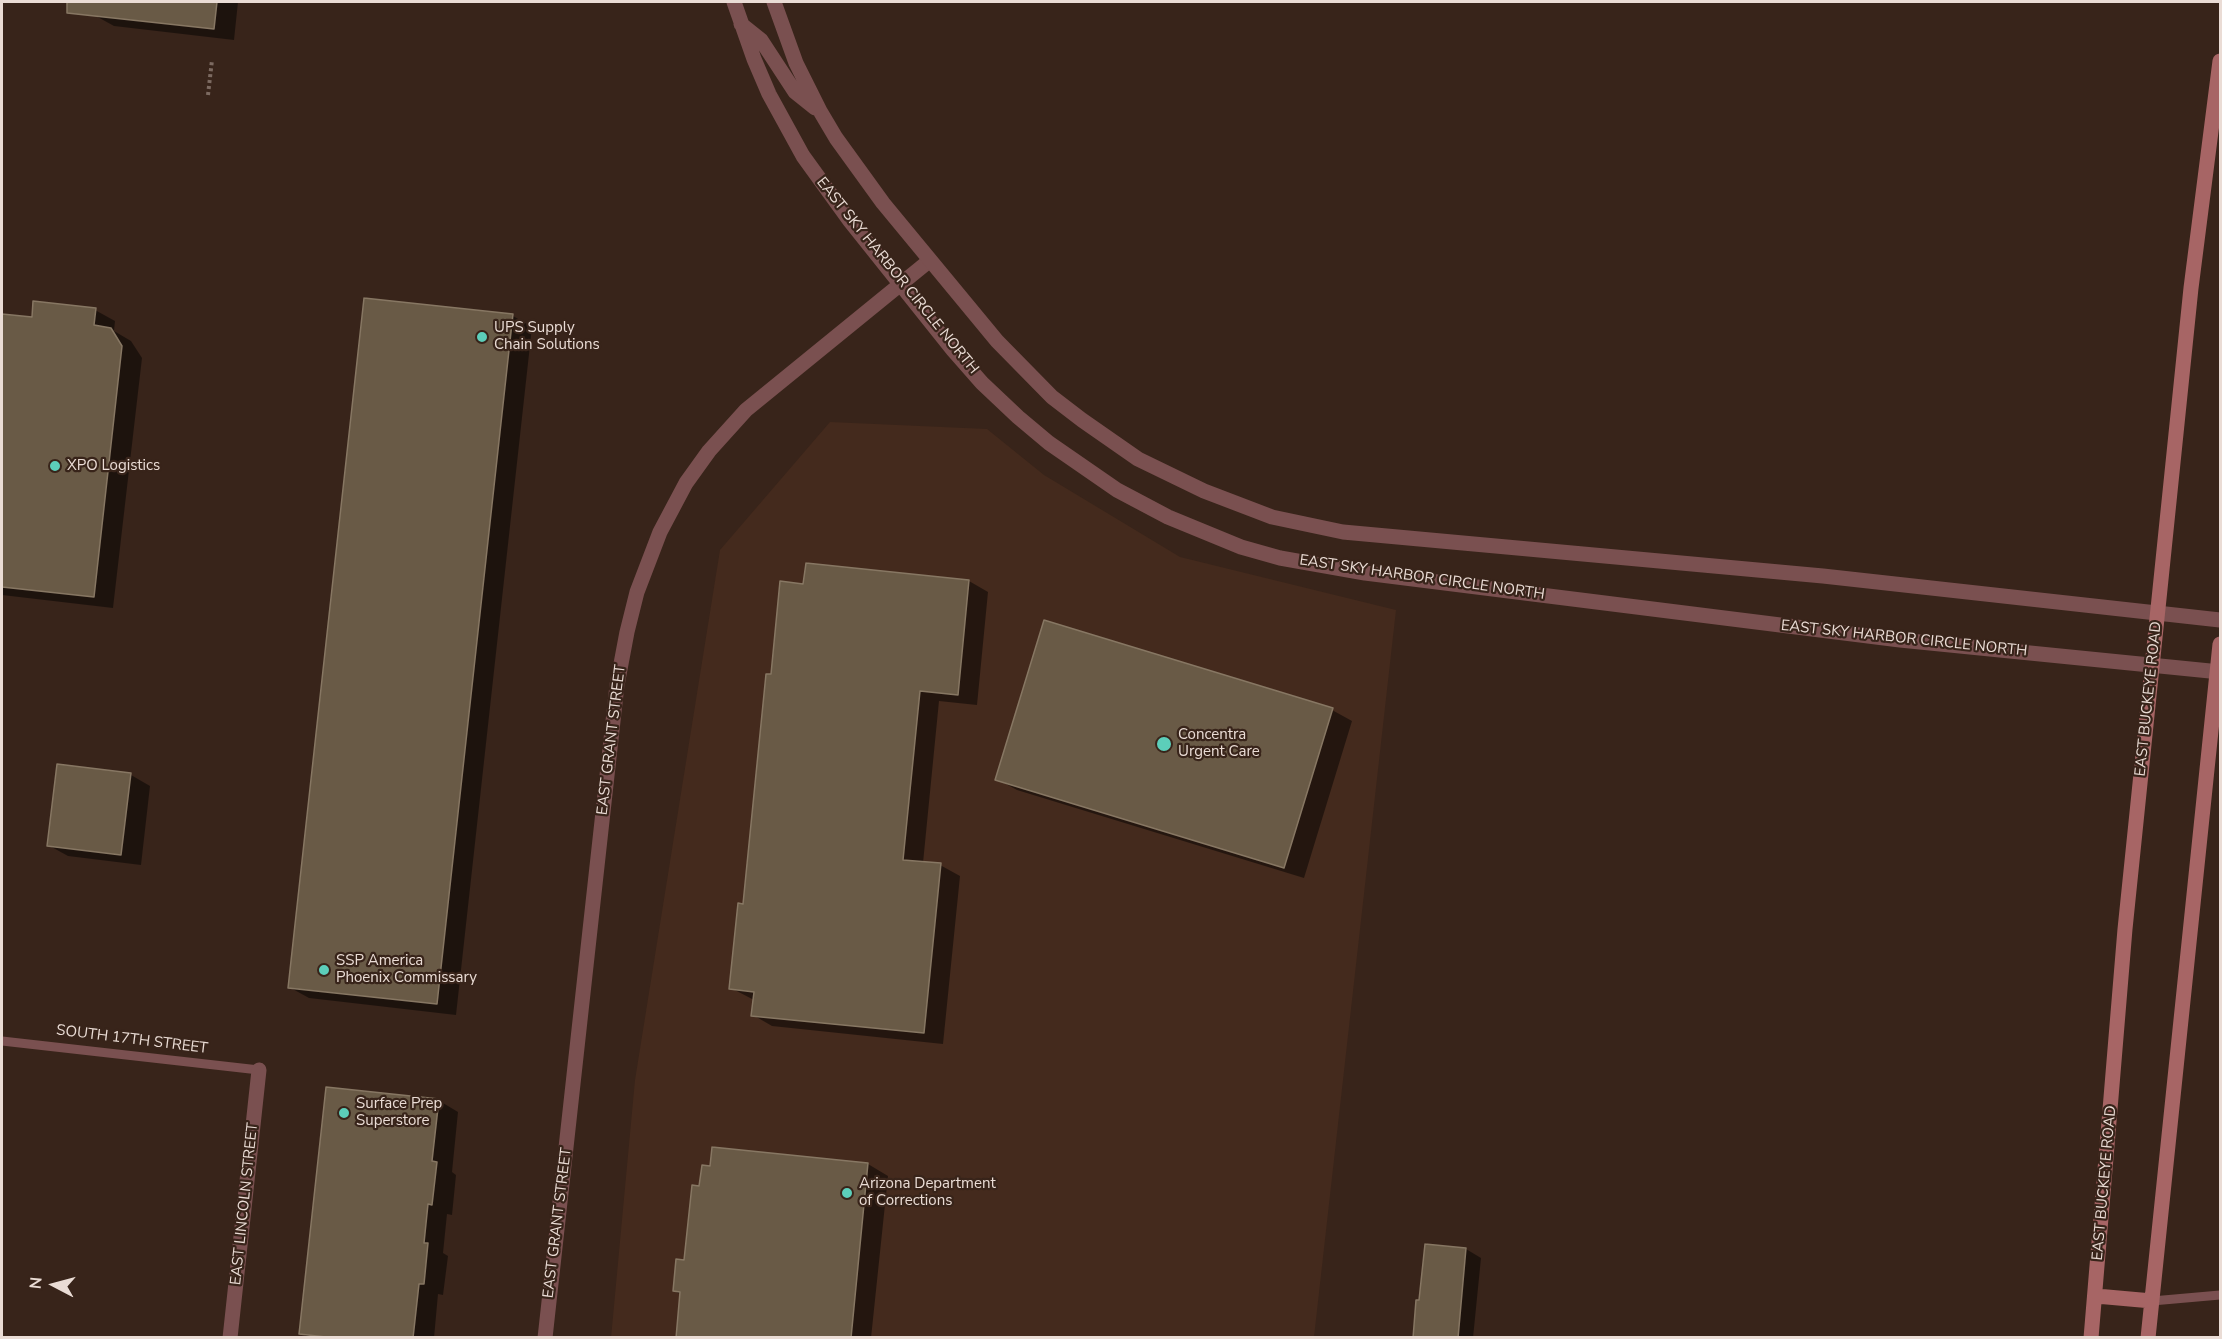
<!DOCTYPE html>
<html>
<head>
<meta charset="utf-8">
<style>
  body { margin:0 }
  #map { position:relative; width:2222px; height:1339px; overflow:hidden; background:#38241a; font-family:"Nunito Sans",sans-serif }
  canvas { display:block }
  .frame { position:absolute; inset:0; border:3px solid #eadcd5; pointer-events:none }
  .north { position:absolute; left:24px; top:1255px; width:60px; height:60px; -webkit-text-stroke:4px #38241a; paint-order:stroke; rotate:276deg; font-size:16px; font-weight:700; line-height:24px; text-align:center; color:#eadcd5 }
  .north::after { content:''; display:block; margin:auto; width:21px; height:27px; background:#eadcd5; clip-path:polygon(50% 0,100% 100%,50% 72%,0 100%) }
</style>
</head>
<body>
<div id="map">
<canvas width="2222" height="1339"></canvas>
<div class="frame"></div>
<div class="north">N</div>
</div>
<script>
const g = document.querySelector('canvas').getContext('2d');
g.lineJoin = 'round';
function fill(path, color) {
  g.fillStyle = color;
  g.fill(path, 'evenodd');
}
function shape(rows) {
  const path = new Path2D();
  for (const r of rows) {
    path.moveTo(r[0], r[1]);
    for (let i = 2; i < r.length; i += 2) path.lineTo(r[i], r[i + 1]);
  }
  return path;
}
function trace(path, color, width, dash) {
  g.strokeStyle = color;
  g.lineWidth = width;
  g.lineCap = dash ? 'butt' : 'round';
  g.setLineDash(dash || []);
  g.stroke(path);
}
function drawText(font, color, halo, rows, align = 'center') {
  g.font = font + ' "Nunito Sans",sans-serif';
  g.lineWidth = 4.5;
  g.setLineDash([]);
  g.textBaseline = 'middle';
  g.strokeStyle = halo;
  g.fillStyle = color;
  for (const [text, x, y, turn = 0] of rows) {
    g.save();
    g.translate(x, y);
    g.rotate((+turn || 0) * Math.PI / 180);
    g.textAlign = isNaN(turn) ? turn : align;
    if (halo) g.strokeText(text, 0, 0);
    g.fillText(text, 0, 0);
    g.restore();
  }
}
const built = shape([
  [830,422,987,429,1044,475,1180,557,1396,610,1314,1337,611,1338,635,1080,720,550]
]);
const shadow = shape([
  [95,2,238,2,234,40,114,26,94,15],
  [95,310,115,321,114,331,131,341,142,358,113,608,2,595,2,315,33,319],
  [513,316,532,327,456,1015,309,998,289,987],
  [969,581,988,592,977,705,939,701,923,863,940,865,960,876,943,1044,772,1026,753,1015,754,1000,731,988,744,906,772,676,805,585],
  [1332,710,1352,721,1304,878,1017,790,997,779],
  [131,775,150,786,141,865,68,856,48,845],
  [438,1100,458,1112,452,1172,456,1175,452,1215,447,1214,443,1253,448,1256,443,1295,438,1294,434,1338,309,1338,301,1333],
  [868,1164,888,1176,871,1338,677,1338,682,1295,674,1291,686,1262],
  [1426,1245,1466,1249,1481,1258,1473,1338,1414,1338,1421,1301]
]);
const building = shape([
  [67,2,217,2,214,29,67,13,67,2],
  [364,298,513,314,437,1004,288,988,364,298],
  [33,301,96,308,94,325,111,328,122,346,94,597,2,587,2,314,32,317,33,301],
  [806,563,969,580,958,695,920,691,903,860,941,863,924,1033,751,1016,754,992,729,989,738,903,743,904,766,674,771,674,780,581,803,584,806,563],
  [1044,620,1333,708,1284,868,995,780,1044,620],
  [57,764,131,773,121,855,47,846,57,764],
  [326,1087,439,1099,432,1161,437,1162,432,1205,428,1204,424,1243,428,1243,424,1284,419,1284,413,1338,335,1338,299,1334,326,1087],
  [712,1147,868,1163,851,1338,676,1338,680,1292,673,1291,676,1259,684,1260,692,1185,699,1186,702,1165,710,1166,712,1147],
  [1425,1244,1466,1248,1458,1338,1413,1338,1416,1300,1419,1300,1425,1244]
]);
const path = shape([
  [208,95,212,60]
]);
const service = shape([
  [2,1041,259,1070],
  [2152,1301,2220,1295]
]);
const minor = shape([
  [230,1338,259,1070],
  [545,1338,617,685,627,632,637,592,660,532,686,483,709,451,746,410,929,261]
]);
const tertiary = shape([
  [734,2,754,59,769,94,803,156,850,221,953,350,982,383,1018,417,1049,443,1117,490,1168,517,1241,547,1280,558,1365,573,1900,640,2220,672],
  [774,2,796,63,820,111,836,138,883,203,997,341,1052,397,1082,420,1138,459,1204,491,1272,517,1343,532,1823,576,2220,620],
  [741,24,761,40,795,92,815,108]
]);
const secondary = shape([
  [2096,1296,2152,1301],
  [2091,1338,2125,929,2191,288,2220,61],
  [2148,1338,2220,644]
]);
const markers = [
  [482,337,6,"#5cceba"],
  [55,466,6,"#5cceba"],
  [1164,744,8,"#5cceba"],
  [324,970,6,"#5cceba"],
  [344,1113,6,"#5cceba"],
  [847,1193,6,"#5cceba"]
];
const streetNames = [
  ["EAST SKY HARBOR CIRCLE NORTH",897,276,51],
  ["EAST SKY HARBOR CIRCLE NORTH",1422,578,8],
  ["EAST SKY HARBOR CIRCLE NORTH",1904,639,6],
  ["EAST BUCKEYE ROAD",2149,699,-84],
  ["EAST GRANT STREET",612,740,-83],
  ["SOUTH 17TH STREET",132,1040,7],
  ["EAST BUCKEYE ROAD",2105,1183,-85],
  ["EAST LINCOLN STREET",245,1204,-84],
  ["EAST GRANT STREET",558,1223,-83]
];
const poiNames = [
  ["UPS Supply",494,328],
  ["Chain Solutions",494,345],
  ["XPO Logistics",67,466],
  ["Concentra",1178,735],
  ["Urgent Care",1178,752],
  ["SSP America",336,961],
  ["Phoenix Commissary",336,978],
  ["Surface Prep",356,1104],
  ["Superstore",356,1121],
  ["Arizona Department",859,1184],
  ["of Corrections",859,1201]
];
fill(built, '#442a1d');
fill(shadow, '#0007');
fill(building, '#695a46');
trace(building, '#877763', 1.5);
trace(path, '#7c6a61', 4, [3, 3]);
trace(service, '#7a5050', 9);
trace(minor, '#7a5050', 15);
trace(tertiary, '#7a5050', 15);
trace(secondary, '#a76565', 15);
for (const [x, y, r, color] of markers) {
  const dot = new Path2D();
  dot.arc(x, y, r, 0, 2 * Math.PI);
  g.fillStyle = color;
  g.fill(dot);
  trace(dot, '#38241a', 2);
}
drawText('15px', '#eadcd5', '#38241a', streetNames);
drawText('15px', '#eadcd5', '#38241a', poiNames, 'left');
</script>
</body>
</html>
